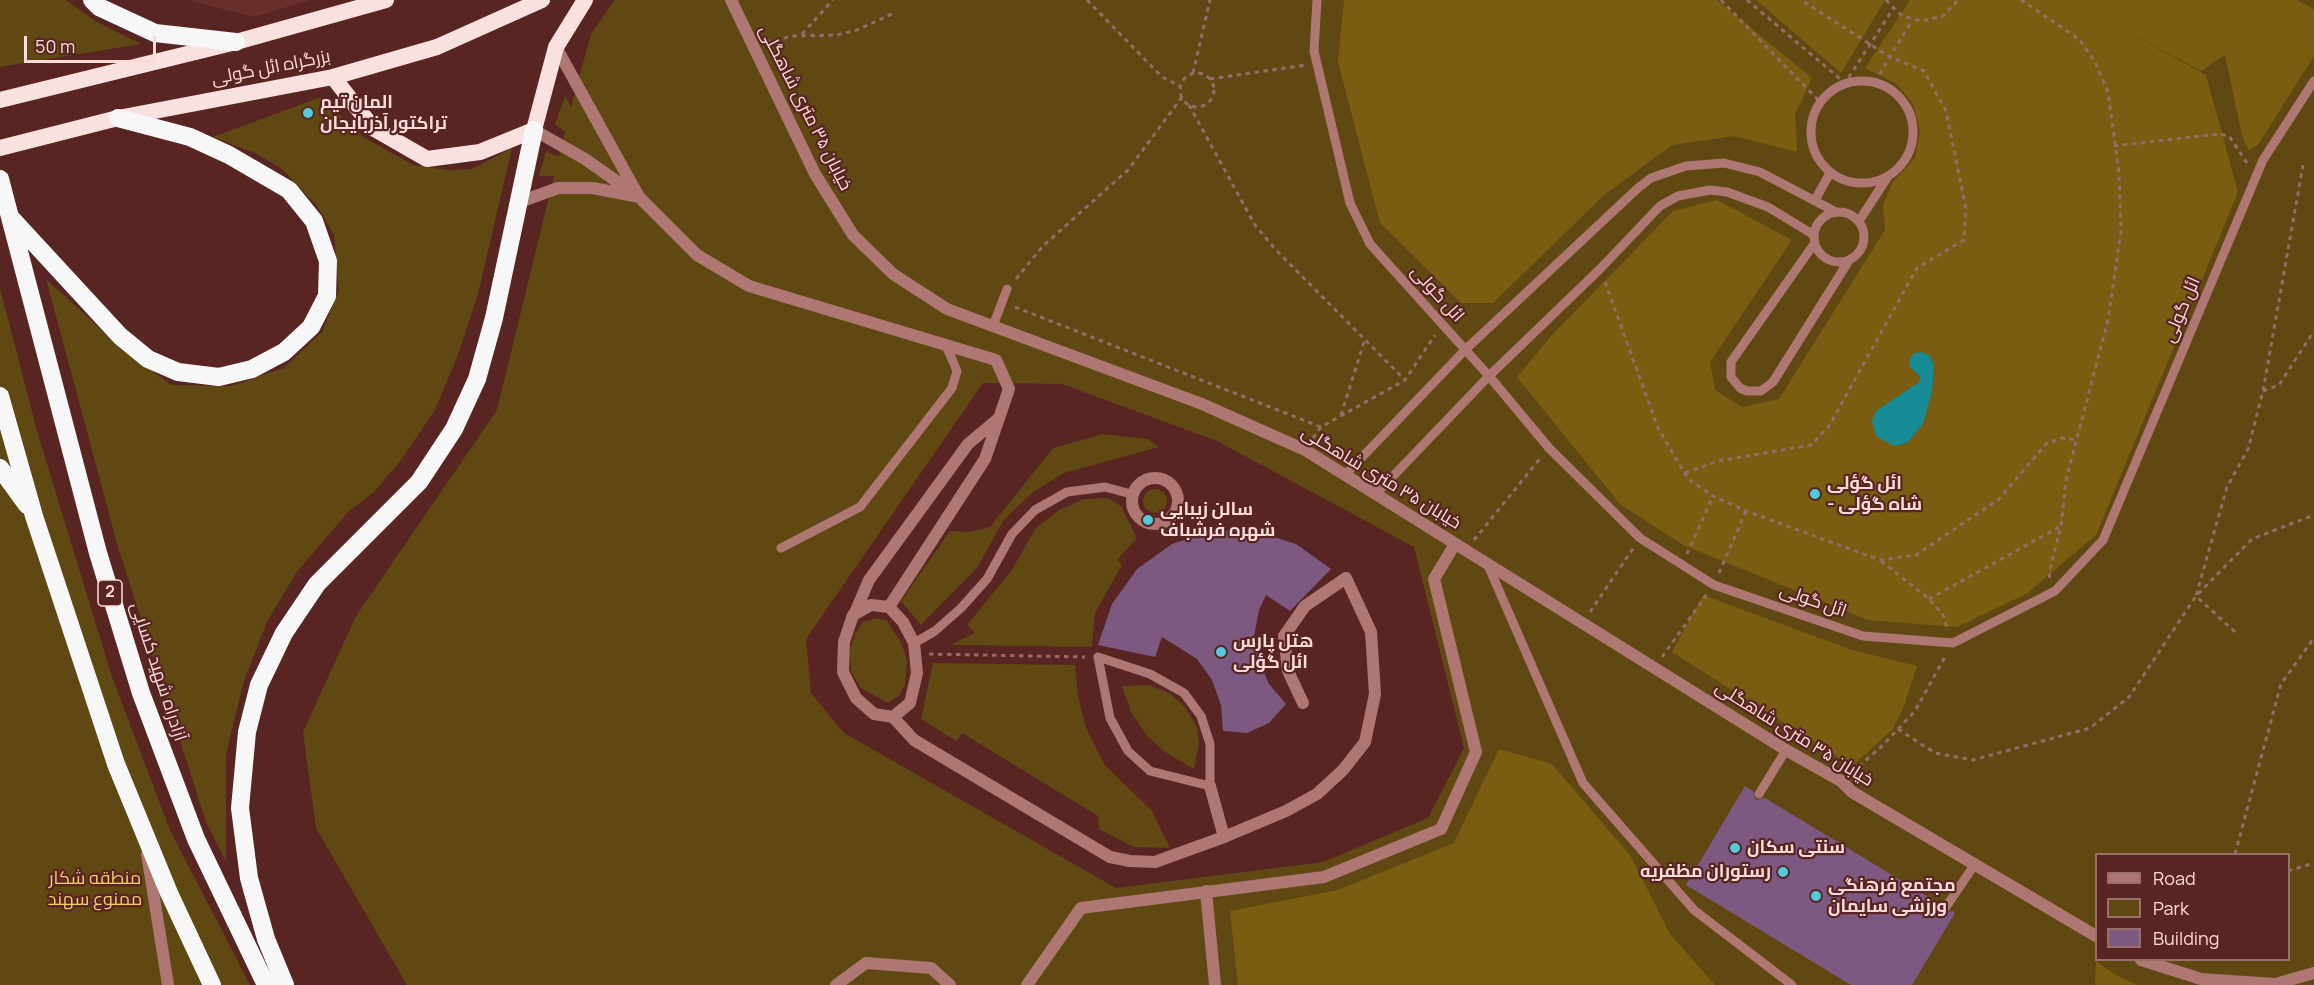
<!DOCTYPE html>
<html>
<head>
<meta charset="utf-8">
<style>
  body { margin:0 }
  #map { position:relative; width:2314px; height:985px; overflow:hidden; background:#582523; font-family:Manrope,sans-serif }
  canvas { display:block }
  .legend { position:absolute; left:2095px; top:853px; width:195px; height:108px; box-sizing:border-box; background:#582523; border:2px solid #9a6e6b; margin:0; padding:8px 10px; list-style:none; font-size:18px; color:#fcdbd8 }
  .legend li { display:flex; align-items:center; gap:12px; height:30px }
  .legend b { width:30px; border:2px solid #9a6e6b }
  .scale { position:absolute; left:24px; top:36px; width:132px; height:27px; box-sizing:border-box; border:3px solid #fcdbd8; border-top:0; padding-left:8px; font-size:18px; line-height:21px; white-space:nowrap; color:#fcdbd8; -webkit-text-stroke:4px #582523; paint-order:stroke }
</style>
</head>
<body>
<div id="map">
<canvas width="2314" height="985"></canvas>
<ul class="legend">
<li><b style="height:8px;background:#ae7773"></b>Road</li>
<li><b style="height:16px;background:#5f4811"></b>Park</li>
<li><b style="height:16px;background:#7d5880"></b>Building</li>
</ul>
<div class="scale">50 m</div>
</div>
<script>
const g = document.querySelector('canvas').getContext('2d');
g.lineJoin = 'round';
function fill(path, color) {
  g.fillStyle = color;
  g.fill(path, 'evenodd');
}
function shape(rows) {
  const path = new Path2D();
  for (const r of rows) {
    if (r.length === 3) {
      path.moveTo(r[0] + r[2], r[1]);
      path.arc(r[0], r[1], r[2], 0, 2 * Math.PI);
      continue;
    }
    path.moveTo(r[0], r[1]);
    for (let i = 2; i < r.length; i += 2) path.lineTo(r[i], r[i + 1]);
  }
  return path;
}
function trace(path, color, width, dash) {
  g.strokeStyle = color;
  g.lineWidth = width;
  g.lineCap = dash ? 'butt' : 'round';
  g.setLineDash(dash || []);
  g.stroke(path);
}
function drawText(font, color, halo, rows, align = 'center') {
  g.font = font + ' Manrope,Cairo,sans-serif';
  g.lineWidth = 4.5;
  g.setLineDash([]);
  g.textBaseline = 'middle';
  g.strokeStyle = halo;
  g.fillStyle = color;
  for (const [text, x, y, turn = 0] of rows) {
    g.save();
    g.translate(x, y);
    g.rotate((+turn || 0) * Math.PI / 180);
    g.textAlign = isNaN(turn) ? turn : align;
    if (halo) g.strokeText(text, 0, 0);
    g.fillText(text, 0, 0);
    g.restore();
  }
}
const built = shape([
  [187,0,310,0,254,17]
]);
const green = shape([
  [0,0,66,0,95,21,141,44,0,67],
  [615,0,2314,0,2314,985,407,985,316,828,303,732,356,616,497,410,554,176,539,176,546,151,559,157,565,132,555,124,565,96,571,107,591,34],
  [983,383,1062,384,1217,441,1414,547,1464,748,1428,818,1323,862,1116,888,844,733,811,693,806,639],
  [2096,854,2288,854,2288,960,2096,960],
  [321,97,365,138,413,165,448,170,472,169,512,148,478,294,458,355,435,410,401,460,374,492,349,511,296,573,267,622,244,681,226,754,226,861,206,822,118,547,46,279,115,342,171,385,231,386,284,368,322,332,339,290,334,235,317,206,282,169,257,154,213,137],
  [0,288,37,431,112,677,170,830,250,985,0,985],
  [1103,434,1148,439,1159,447,1064,473,1033,492,1003,521,977,568,921,625,901,601,950,531,969,532,990,527,1053,448],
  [1155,501,12],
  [1108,498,1121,506,1137,538,1117,560,1122,565,1095,613,1092,647,950,645,975,633,967,625,1011,571,1036,528,1059,510,1084,499],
  [875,618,886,620,901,642,907,660,905,684,899,696,888,703,861,688,851,672,850,651,855,633,863,622],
  [933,663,1075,665,1078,696,1086,728,1104,764,1152,811,1170,848,1134,847,1099,829,1098,816,962,733,956,741,921,719],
  [1149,685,1169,693,1185,707,1197,727,1199,744,1194,769,1165,752,1147,736,1131,712,1122,686]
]);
const forest = shape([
  [1344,0,1717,0,1812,78,1795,115,1797,152,1734,136,1672,145,1604,195,1493,303,1461,303,1380,223,1338,62],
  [1756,0,1885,0,1841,73],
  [1910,0,2297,0,2314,9,2314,56,2258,145,2248,150,2242,136,2225,55,2201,71,2113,24,2206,75,2238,192,2096,535,2026,594,1957,627,1868,620,1683,545,1620,504,1517,377,1553,334,1673,211,1717,200,1792,240,1710,362,1715,390,1742,407,1779,399,1885,230,1883,205,1892,183,1915,158,1920,131,1913,104,1897,84,1865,68],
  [1922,352,1930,356,1934,365,1932,392,1923,424,1907,443,1894,446,1876,411,1919,382,1920,376,1909,366,1910,358,1915,353],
  [1703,595,1852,650,1917,666,1904,706,1893,729,1852,766,1672,652],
  [1499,749,1552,764,1630,855,1670,934,1715,985,1238,985,1230,911,1338,890,1454,843],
  [2096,961,2116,975,2137,985,2095,985]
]);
const water = shape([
  [1922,352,1930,356,1934,365,1932,392,1923,424,1907,443,1894,446,1876,436,1872,421,1876,411,1919,382,1920,376,1909,366,1910,358,1915,353]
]);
const building = shape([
  [1212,531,1255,531,1296,544,1331,569,1290,611,1266,595,1259,610,1254,636,1259,661,1269,684,1286,704,1269,723,1247,733,1223,731,1221,705,1212,680,1197,659,1162,637,1155,657,1098,645,1112,604,1137,569,1172,544],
  [1745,786,1753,791,1756,800,1765,798,1940,904,1943,913,1952,911,1955,913,1912,985,1851,985,1686,885]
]);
const path = shape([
  [1087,0,1162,77,1180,86],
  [1721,0,1820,102],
  [1747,0,1845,83,1893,9],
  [1886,0,1902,16,1922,21,1943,16,1958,0],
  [2021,0,2079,39,2095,62,2108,92,2119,173,2121,231,2108,320,2066,480,2061,526,2049,573,2050,578],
  [802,34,833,0],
  [766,42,793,36,837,35,857,30,894,13],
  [1193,73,1210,0],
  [1197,90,17],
  [1210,79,1306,65],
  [1875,82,1912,20],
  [1189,105,1255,225,1275,249,1405,380],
  [2114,146,2218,134,2229,136,2247,163],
  [1016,279,1043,246,1128,170,1182,97],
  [1605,282,1658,428,1688,479,1713,496,1746,511,1880,560,1916,555,1999,499,2046,444,2062,438,2077,440],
  [1015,307,1321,427,1405,380,1435,335],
  [2263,391,2279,385,2314,331],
  [1341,415,1365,339],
  [1313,438,1321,427],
  [1685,473,1718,461,1811,445,1829,426,1917,268,1964,240,1966,209,1946,111,1924,71,1890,57,1801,0],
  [1474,540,1542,456],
  [1687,554,1713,496],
  [1881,561,1929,599,1943,615,1948,630],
  [1719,573,1746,511],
  [1929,599,2061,526],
  [1590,612,1634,547],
  [2235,632,2196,596,2227,487,2248,449,2263,391,2303,165],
  [929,654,1085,657],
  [1662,657,1707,594],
  [1898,729,1935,753,1973,760,2090,728,2129,697,2196,596,2252,539,2314,515],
  [1852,772,1880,748,1915,711,1946,655],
  [2235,854,2281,684,2314,638],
  [2288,871,2314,863]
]);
const service = shape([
  [1317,0,1314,51,1350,203,1370,244,1489,376,1549,448,1640,538,1714,585,1863,636,1953,643,2055,591,2103,540,2263,160,2314,81],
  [1862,132,51],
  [1815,200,1830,173],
  [1839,237,25],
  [1859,221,1887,178],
  [1814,244,1731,362,1731,377,1740,388,1747,391,1761,391,1773,382,1848,262],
  [993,326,1007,289],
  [1344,476,1465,350,1638,188,1651,178,1686,166,1724,163,1760,172,1836,212],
  [1376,494,1489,376,1600,269,1660,206,1678,196,1710,190,1727,192,1768,207,1814,235],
  [781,548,860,507,952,388,957,371,946,345],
  [1487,563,1583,783,1694,910,1792,985],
  [914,643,935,631,961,608,987,579,1012,534,1035,510,1067,492,1105,487,1131,494],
  [1098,657,1150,674,1184,693,1201,716,1210,744,1210,786,1150,771,1128,751,1110,718,1098,657],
  [1759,794,1786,750],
  [1946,907,1975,864]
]);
const minor = shape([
  [534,130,585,159,639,197,697,255,749,286,996,360,1009,389,985,459,889,607],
  [517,203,558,188,593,188,639,197,556,47],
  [1155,501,23],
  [871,605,889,607,903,622,914,643,917,673,910,703,893,717,874,714,856,698,843,672,844,642,853,615,871,605],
  [854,615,869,580,968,444,999,418],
  [893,717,914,740,1110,857,1130,861,1155,862,1224,837,1286,811,1317,794,1343,770,1365,742,1375,694,1371,632,1346,578,1305,606,1284,636,1288,671,1303,703],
  [1210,786,1224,837],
  [147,854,168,985],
  [1206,891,1215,985],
  [836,985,866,963,931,968,950,985],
  [1027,985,1081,908,1324,877,1441,829,1476,752,1434,579,1455,544]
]);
const tertiary = shape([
  [731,0,815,174,853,235,893,274,947,309,1202,404,1305,450,1786,750,1841,781,1852,792,2096,936],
  [2141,960,2201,979,2275,984,2314,973]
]);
const trunk = shape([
  [333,77,373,128,427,159,480,152,534,130,556,47,585,0],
  [0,100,236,42,386,0],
  [0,148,118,118,333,77,437,47,542,0]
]);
const motorway = shape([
  [92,0,99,7,155,33,236,42],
  [0,179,98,553,141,693,196,839,266,985],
  [12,219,120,336,148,359,178,372,219,377,252,369,284,352,311,327,327,296,328,261,314,221,289,190,229,155,190,137,118,118],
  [0,396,34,516,116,764,169,893,212,985],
  [0,468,27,505],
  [285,985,266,939,249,878,240,808,247,732,259,685,284,633,317,584,419,482,454,429,477,379,494,318,534,130]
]);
const markers = [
  [308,113,6,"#52cbd8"],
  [1815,494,6,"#52cbd8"],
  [1148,520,6,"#52cbd8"],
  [1221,652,6,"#52cbd8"],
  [1735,848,6,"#52cbd8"],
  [1783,872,6,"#52cbd8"],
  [1816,896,6,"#52cbd8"]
];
const shields = [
  [110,593,24]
];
const shieldNames = [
  ["2",110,593]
];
const streetNames = [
  ["بزرگراه ائل گولی",271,68,-11],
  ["خیابان ۳۵ متری شاهگلی",805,108,63],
  ["ائل گولی",1437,294,48],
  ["ائل گولی",2182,310,-67],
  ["خیابان ۳۵ متری شاهگلی",1381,478,31],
  ["ائل گولی",1813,601,19],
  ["آزادراه شهید کسایی",158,672,72],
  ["خیابان ۳۵ متری شاهگلی",1794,734,32]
];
const poiNames = [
  ["المان تیم",320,103],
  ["تراکتور آذربایجان",320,124],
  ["ائل گؤلی",1827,484],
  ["- شاه گؤلی",1827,505],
  ["سالن زیبایی",1160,510],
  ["شهره فرشباف",1160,531],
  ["هتل پارس",1233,642],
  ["ائل گؤلی",1233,663],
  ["سنتی سکان",1747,848],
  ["رستوران مظفریه",1771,872,"right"],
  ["مجتمع فرهنگی",1828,886],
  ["ورزشی سایمان",1828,907]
];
const parkNames = [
  ["منطقه شکار",95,879],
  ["ممنوع سهند",95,900]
];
fill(built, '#682f2d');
fill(green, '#5f4811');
fill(forest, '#7b5d12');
fill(water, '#188c96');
fill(building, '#7d5880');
trace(path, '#966a68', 3, [4.5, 4.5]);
trace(service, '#ae7773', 9);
trace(minor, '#ae7773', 12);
trace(tertiary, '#ae7773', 12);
trace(trunk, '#f8e1df', 16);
trace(motorway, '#f7f7f7', 18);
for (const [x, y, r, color] of markers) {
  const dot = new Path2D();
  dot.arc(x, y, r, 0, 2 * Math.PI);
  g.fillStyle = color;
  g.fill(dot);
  trace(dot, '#582523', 2);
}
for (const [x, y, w] of shields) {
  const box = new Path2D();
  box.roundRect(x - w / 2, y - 13, w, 26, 4.5);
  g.fillStyle = '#582523';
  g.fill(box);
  trace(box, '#fcdbd8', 1.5);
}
drawText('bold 16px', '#fcdbd8', null, shieldNames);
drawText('18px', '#fcdbd8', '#582523', streetNames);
drawText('bold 18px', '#fcdbd8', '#582523', poiNames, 'left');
drawText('18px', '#f9cc6c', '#582523', parkNames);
</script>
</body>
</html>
